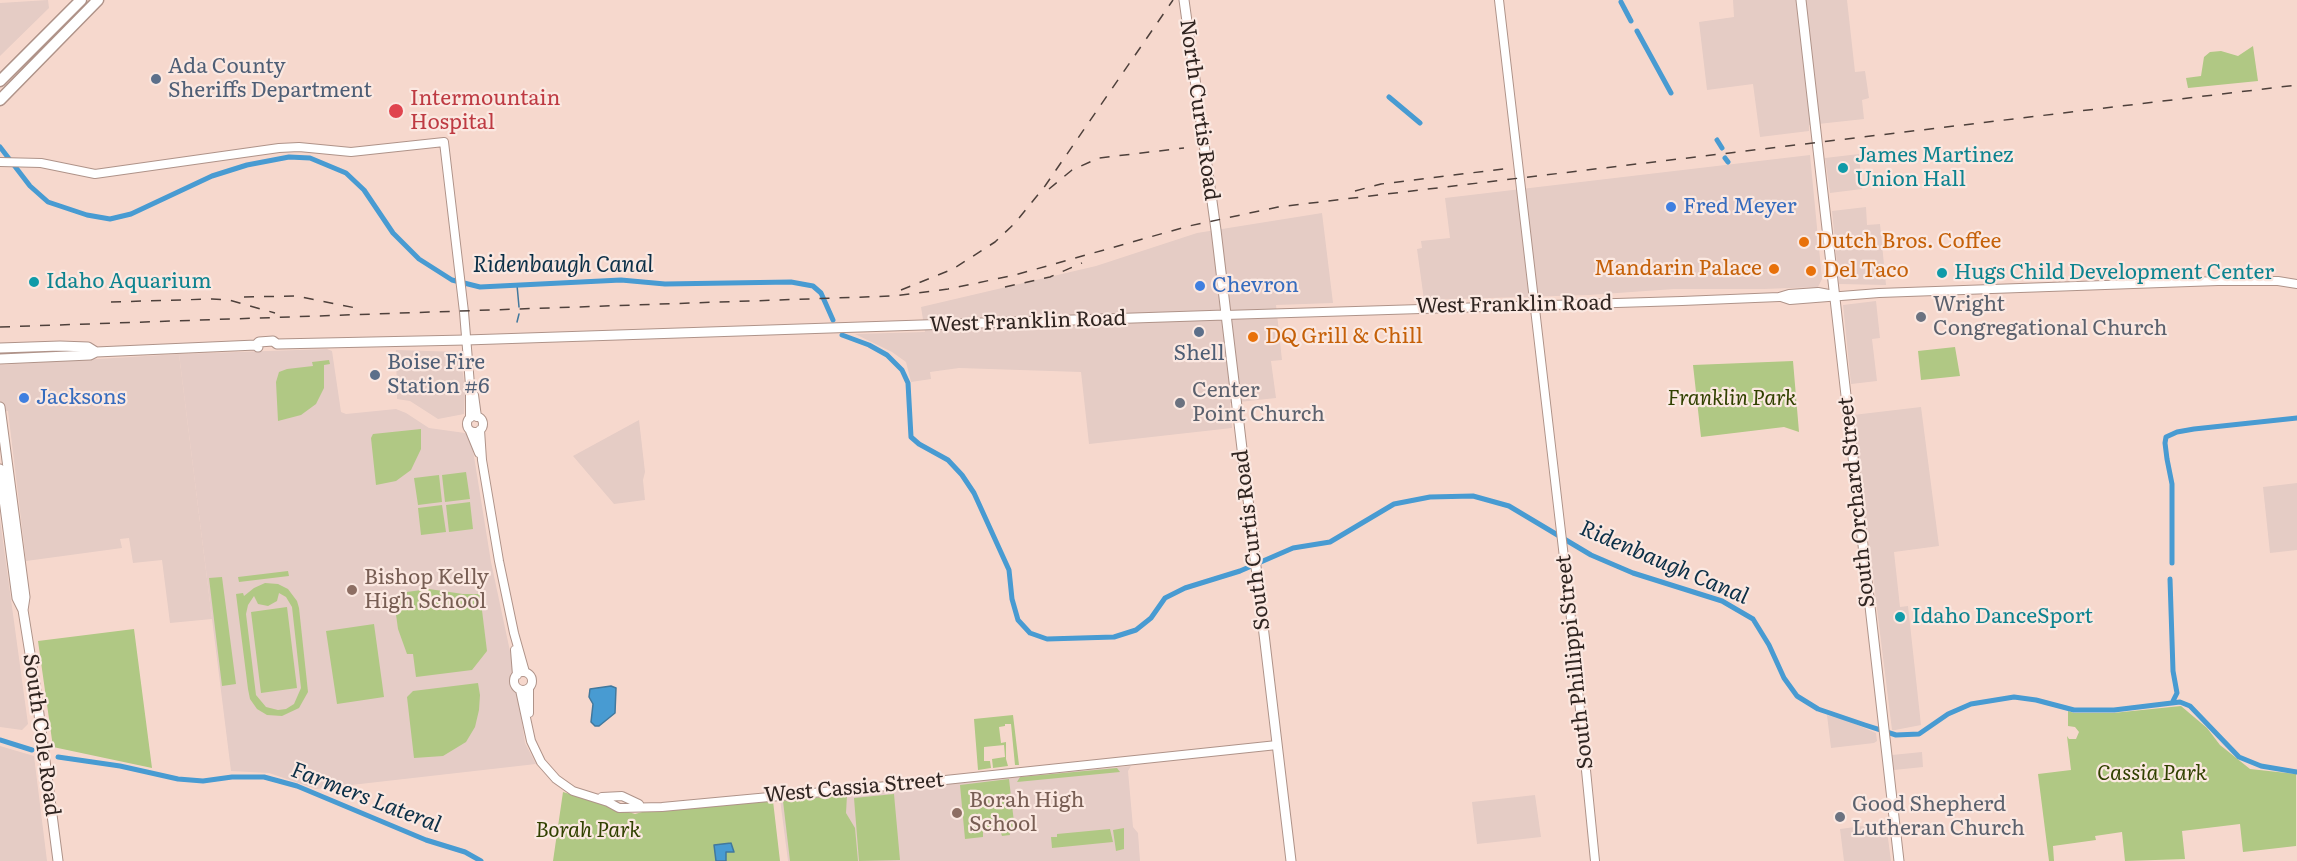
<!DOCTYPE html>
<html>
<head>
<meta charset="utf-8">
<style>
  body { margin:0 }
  canvas { display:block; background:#f6d8cd }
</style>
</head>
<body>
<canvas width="2297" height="861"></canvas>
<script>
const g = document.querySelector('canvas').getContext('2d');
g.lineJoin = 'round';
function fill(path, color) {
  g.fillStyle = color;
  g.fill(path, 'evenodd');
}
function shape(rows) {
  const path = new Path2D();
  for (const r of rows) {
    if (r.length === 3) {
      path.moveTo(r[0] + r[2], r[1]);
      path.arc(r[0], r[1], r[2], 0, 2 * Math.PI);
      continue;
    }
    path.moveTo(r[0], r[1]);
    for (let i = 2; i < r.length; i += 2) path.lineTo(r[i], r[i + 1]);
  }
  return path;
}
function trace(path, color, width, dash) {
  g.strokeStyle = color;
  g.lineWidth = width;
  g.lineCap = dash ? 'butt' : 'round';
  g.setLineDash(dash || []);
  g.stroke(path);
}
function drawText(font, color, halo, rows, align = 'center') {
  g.font = font + ' Literata,serif';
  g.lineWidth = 4.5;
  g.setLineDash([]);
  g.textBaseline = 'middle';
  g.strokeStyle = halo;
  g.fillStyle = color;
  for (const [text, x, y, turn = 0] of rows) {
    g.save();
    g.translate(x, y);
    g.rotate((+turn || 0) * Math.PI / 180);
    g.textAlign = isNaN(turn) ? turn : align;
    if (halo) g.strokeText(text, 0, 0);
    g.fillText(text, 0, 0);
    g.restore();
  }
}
const commercial = shape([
  [48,0,49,8,0,56,0,3],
  [1733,0,1847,0,1855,72,1865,71,1869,98,1862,100,1864,119,1809,125,1809,131,1760,137,1753,84,1707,90,1699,22,1734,17],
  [1859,154,1862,189,1830,193,1825,158],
  [1810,155,1822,279,1818,287,1764,289,1674,289,1589,295,1424,300,1417,249,1422,248,1421,241,1450,238,1445,198],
  [1866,207,1867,225,1880,224,1886,285,1839,284,1832,211],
  [1322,213,1333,303,1276,305,1282,360,1271,361,1276,398,1230,403,1232,428,1089,444,1081,372,959,368,930,372,931,379,911,382,906,362,892,352,855,334,925,332,921,307,1096,266,1197,233],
  [1876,301,1880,338,1872,339,1877,381,1851,384,1843,305],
  [396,350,460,352,465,389,464,414,438,419,410,401,397,399],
  [179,354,212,619,170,623,162,560,133,563,129,538,120,539,122,548,26,561,8,411,0,412,0,365],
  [1921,407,1939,546,1894,552,1900,607,1908,606,1921,725,1895,730,1892,730,1853,415],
  [639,420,645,472,643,480,645,500,614,504,573,456],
  [2297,483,2297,550,2270,553,2263,487],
  [0,519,28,724,22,730,0,727],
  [1827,715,1848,721,1876,733,1877,741,1874,743,1831,748],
  [0,746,34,756,47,861,0,861],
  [1922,752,1923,767,1894,770,1892,755],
  [1535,795,1541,837,1477,844,1472,802],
  [1886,823,1891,861,1844,861,1840,829]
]);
const education = shape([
  [327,349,332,351,341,412,346,414,396,409,406,413,429,428,465,433,471,438,491,562,514,670,511,684,518,695,525,743,536,764,316,789,269,773,231,771,179,354],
  [1131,766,1128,771,1133,827,1138,833,1140,861,788,861,780,799]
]);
const green = shape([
  [2253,46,2258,81,2188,88,2186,78,2201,76,2204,57,2210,52,2221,51,2238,56],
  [1955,347,1960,376,1921,380,1918,351],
  [329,360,330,364,324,365,324,388,316,404,301,415,278,421,276,382,279,372,287,369,313,366,312,362],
  [1793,361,1799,432,1784,427,1701,437,1693,365],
  [421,429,421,449,411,470,396,481,376,485,371,438,373,434],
  [466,472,470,499,445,502,442,475],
  [439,475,442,502,418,505,414,478],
  [470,502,473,529,449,532,446,505],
  [442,505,446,532,421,535,418,508],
  [288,571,289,576,239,582,238,577],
  [222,577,236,684,222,686,209,578],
  [265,583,278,584,288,589,297,601,299,608,308,692,299,708,282,716,267,715,257,709,250,699,248,689,236,594,243,593,244,596,254,588],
  [279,593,286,597,292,607,301,688,294,704,286,709,278,710,266,707,256,695,246,614,248,605,254,596,258,604,268,606,277,601],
  [429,589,463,594,480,594,487,651,472,670,416,677,413,654,407,654,398,629,394,600,399,593],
  [287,607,297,688,261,693,251,612],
  [374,624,384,697,337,704,326,631],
  [134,629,152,768,53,747,38,641],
  [478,683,480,695,479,710,475,727,466,742,443,756,414,758,407,697,413,691],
  [2181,706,2207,728,2220,745,2250,769,2296,774,2296,846,2243,852,2240,824,2182,831,2185,859,2125,861,2122,832,2095,836,2096,840,2053,846,2054,861,2049,861,2038,774,2071,770,2067,736,2069,739,2076,739,2079,732,2075,727,2068,726,2068,711,2074,713,2113,713],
  [1013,715,1019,765,1015,765,1011,724,1005,724,1005,726,999,727,1001,743,1006,742,1006,759,1008,766,993,768,992,759,1005,757,1004,745,984,747,984,761,990,761,991,768,978,770,974,719],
  [1117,768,1120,772,1017,782,1020,777],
  [1009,779,1015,831,1009,831,1010,835,1002,836,1000,830,983,832,983,837,965,839,960,785],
  [563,792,635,814,646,811,773,801,780,861,553,861],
  [894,794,900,860,859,861,854,798],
  [847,795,846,813,855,828,858,861,790,861,783,801],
  [1124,828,1124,849,1116,851,1113,830],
  [1110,829,1113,842,1052,848,1051,837,1057,837,1057,834]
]);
const water = shape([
  [611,686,616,688,615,713,599,726,595,726,591,722,593,704,589,697,590,689,611,686],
  [731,843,734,852,726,852,726,861,716,861,714,845,731,843]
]);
const stream = shape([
  [517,285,519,307],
  [517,322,519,314]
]);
const canal = shape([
  [1621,2,1631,21],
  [1637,31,1671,93],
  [1389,97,1420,123],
  [1717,140,1722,148],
  [0,147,30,186,48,202,87,215,110,219,131,214,212,176,247,165,289,157,310,158,346,173,364,190,393,233,419,259,452,280,480,287,621,280,665,284,791,282,813,286,821,293,833,320],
  [1725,158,1728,162],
  [842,335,869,345,887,355,902,370,908,383,911,437,919,444,948,460,962,475,974,493,1009,570,1012,599,1018,620,1030,633,1047,639,1114,637,1136,630,1151,618,1165,598,1185,588,1240,571,1293,548,1330,542,1394,504,1430,497,1473,496,1509,506,1591,555,1633,573,1722,601,1753,619,1769,645,1784,678,1797,696,1818,709,1865,725,1896,735,1919,734,1948,714,1971,704,2014,697,2036,700,2074,710,2114,710,2180,702,2190,706,2239,757,2261,766,2297,772],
  [2172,563,2172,484,2167,459,2165,443,2166,437,2177,432,2194,429,2297,418],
  [2170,579,2173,671,2177,693,2172,703],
  [0,740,32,750],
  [58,757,120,766,178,779,203,781,232,777,264,777,297,786,426,840,465,852,481,861]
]);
const minor = shape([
  [1499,0,1570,609,1595,861],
  [0,162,41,163,95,174,279,148,299,147,351,152,444,142,464,312,470,385,470,418],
  [1781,297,1790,300,1879,293,2218,281,2278,281,2297,284],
  [1225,315,1682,301,1779,297,1789,294,1818,292,1834,295],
  [474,395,477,417],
  [475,424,8],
  [480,430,482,460,499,561,514,633,525,672],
  [470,431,479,453],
  [515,650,517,675],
  [523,681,9],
  [529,688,529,713],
  [520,690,531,741,541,762,556,779,573,791,608,802,619,808,662,807,898,785,1277,745],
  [602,797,622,796,639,804]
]);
const major = shape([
  [1184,0,1216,230,1291,861],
  [1801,0,1899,861],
  [256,345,259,342,273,341,277,344,466,340,1225,315],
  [0,348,60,346,88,347,96,352],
  [0,359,90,355,96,352,256,345,258,347],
  [0,407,25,597,23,610,36,691,58,861],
  [0,469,17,598,23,610]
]);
const highway = shape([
  [0,81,81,0],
  [0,100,98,0]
]);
const rail = shape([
  [1049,189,1072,170,1099,158,1184,148],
  [1355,191,1381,184,1511,168],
  [1005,287,1050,277,1082,263],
  [901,290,953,269,995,242,1015,223,1045,186,1173,0],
  [244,297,296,296,356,308],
  [111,302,212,299,229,300,275,313],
  [0,327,893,296,948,289,1015,275,1189,226,1278,207,2297,85]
]);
const markers = [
  [156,79,6,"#5c6f8a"],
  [396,111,8,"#e0444e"],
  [1843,168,6,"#0f9aa8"],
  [1671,207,6,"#3f7fe0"],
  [1804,242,6,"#e8710a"],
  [1774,269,6,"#e8710a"],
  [1811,271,6,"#e8710a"],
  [1942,273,6,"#0f9aa8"],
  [34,282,6,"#0f9aa8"],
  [1200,286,6,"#3f7fe0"],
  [1921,317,6,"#6b7280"],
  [1199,332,6,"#5c6f8a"],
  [1253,337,6,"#e8710a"],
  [375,375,6,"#5c6f8a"],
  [24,398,6,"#3f7fe0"],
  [1180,403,6,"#6b7280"],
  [352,590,6,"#8d6e63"],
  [1900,617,6,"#0f9aa8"],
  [957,813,6,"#8d6e63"],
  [1840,817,6,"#6b7280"]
];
const serviceNames = [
  ["Ada County",168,67],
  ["Sheriffs Department",168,91],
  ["Shell",1199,354,"center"],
  ["Boise Fire",387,363],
  ["Station #6",387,387]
];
const healthNames = [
  ["Intermountain",410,99],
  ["Hospital",410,123]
];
const streetNames = [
  ["North Curtis Road",1199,110,82],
  ["West Franklin Road",1514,305,-1],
  ["West Franklin Road",1028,322,-2],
  ["South Orchard Street",1857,502,-96],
  ["South Curtis Road",1252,540,-97],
  ["South Phillippi Street",1575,662,-96],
  ["South Cole Road",41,735,82],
  ["West Cassia Street",854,788,-5]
];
const cultureNames = [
  ["James Martinez",1855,156],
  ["Union Hall",1855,180],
  ["Hugs Child Development Center",1954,273],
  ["Idaho Aquarium",46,282],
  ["Idaho DanceSport",1912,617]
];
const shopNames = [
  ["Fred Meyer",1683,207],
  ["Chevron",1212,286],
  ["Jacksons",36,398]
];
const foodNames = [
  ["Dutch Bros. Coffee",1816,242],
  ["Mandarin Palace",1762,269,"right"],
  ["Del Taco",1823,271],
  ["DQ Grill & Chill",1265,337]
];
const worshipNames = [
  ["Wright",1933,305],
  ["Congregational Church",1933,329],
  ["Center",1192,391],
  ["Point Church",1192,415],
  ["Good Shepherd",1852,805],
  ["Lutheran Church",1852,829]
];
const parkNames = [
  ["Franklin Park",1732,399],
  ["Cassia Park",2152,774],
  ["Borah Park",588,831]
];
const educationNames = [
  ["Bishop Kelly",364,578],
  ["High School",364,602],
  ["Borah High",969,801],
  ["School",969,825]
];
const waterNames = [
  ["Ridenbaugh Canal",563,266],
  ["Ridenbaugh Canal",1664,563,23],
  ["Farmers Lateral",366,798,21]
];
fill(commercial, '#e5ccc5');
fill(education, '#e5ccc6');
fill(green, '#b0c884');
fill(water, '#489bd2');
trace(water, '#41789d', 1.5);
trace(stream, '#41789d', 1.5);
trace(canal, '#489bd2', 5);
trace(minor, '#af9389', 10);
trace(major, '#af9389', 11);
trace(highway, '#af9389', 13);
trace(minor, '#fff', 8);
trace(major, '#fff', 9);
trace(highway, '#fff', 10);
trace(rail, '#4e403b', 1.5, [10, 10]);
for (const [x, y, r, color] of markers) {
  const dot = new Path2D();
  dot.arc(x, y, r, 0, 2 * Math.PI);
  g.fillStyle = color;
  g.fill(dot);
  trace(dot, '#fbe8e1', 2);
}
drawText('21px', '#4e5e75', '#fbe8e1', serviceNames, 'left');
drawText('21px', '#be3a42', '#fbe8e1', healthNames, 'left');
drawText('21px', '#302521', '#fbe8e1', streetNames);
drawText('21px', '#0d838f', '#fbe8e1', cultureNames, 'left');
drawText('21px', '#366cbe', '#fbe8e1', shopNames, 'left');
drawText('21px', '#c56008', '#fbe8e1', foodNames, 'left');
drawText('21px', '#5b616d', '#fbe8e1', worshipNames, 'left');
drawText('italic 21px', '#314100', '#fbe8e1', parkNames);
drawText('21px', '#785e54', '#fbe8e1', educationNames, 'left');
drawText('italic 22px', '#0b2f47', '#fbe8e1', waterNames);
</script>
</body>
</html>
